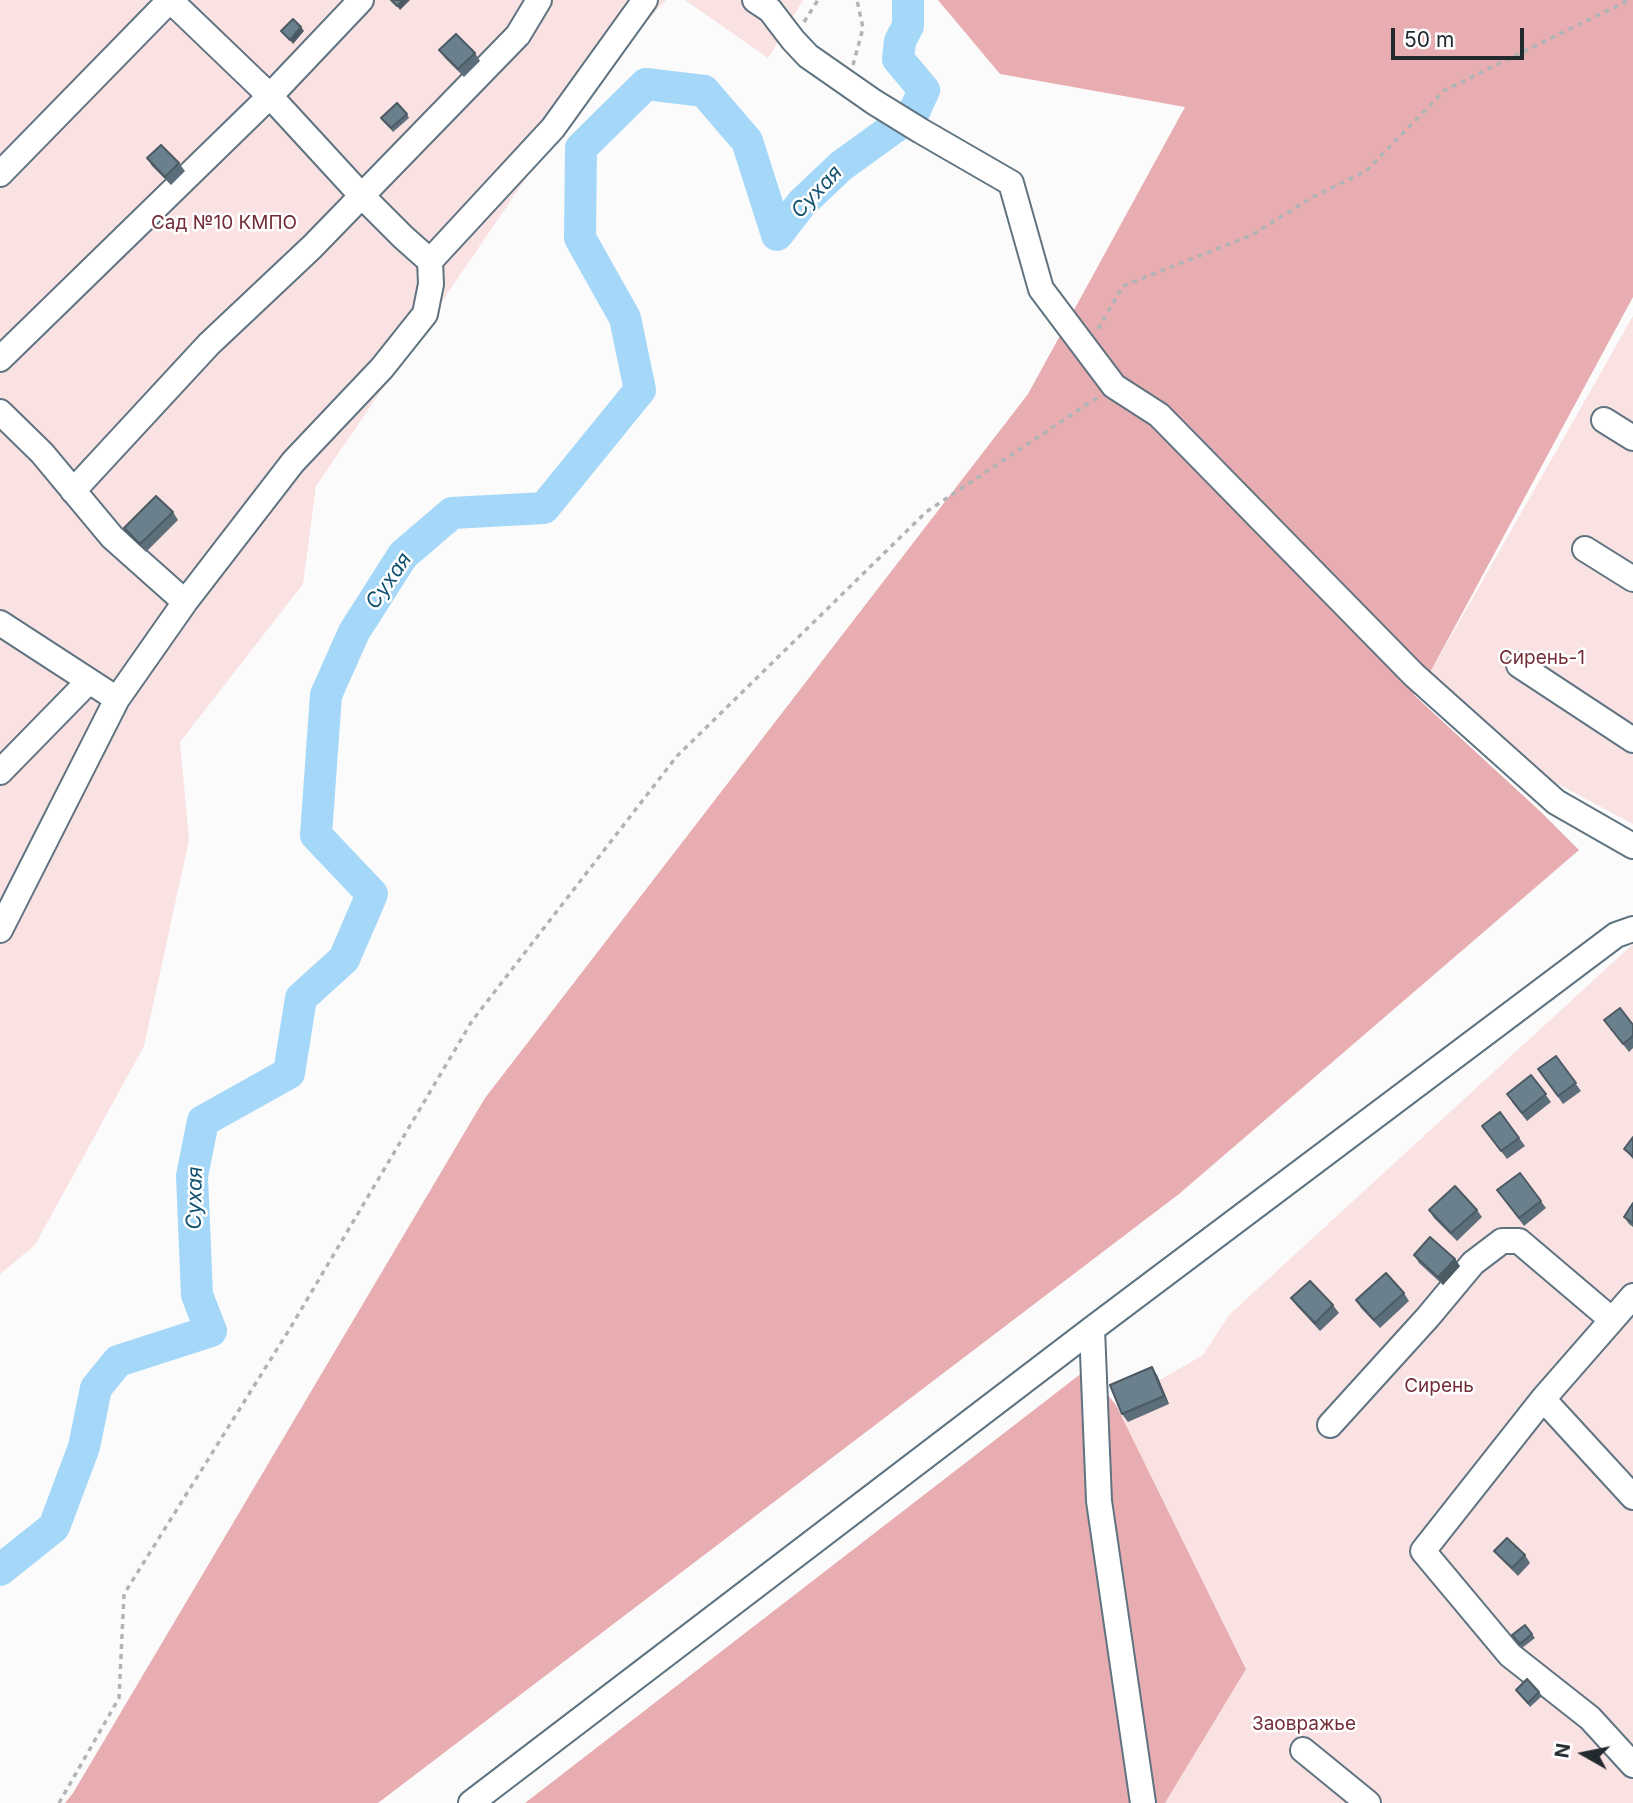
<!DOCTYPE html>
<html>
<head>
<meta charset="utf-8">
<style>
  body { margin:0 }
  #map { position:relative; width:1633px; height:1803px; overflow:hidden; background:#fbfbfb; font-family:Inter,sans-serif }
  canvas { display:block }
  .north { position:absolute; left:1549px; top:1719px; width:70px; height:70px; -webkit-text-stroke:5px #fff; paint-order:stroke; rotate:279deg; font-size:19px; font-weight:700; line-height:28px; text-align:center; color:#222a30 }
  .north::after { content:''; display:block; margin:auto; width:24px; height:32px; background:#222a30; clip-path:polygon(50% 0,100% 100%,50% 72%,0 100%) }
  .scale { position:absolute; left:1391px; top:28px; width:133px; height:32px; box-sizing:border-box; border:4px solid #222a30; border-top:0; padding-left:9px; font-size:21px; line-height:24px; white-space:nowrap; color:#222a30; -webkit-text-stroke:5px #fff; paint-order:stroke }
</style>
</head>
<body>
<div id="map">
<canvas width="1633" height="1803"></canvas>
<div class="north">N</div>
<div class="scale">50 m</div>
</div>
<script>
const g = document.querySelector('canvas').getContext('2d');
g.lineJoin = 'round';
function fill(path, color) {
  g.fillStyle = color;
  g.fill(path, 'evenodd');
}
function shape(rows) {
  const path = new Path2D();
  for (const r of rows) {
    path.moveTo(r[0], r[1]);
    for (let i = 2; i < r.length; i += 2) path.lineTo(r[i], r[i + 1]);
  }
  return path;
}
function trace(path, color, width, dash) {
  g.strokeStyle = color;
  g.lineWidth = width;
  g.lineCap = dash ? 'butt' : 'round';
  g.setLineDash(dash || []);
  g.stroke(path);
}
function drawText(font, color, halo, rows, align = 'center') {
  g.font = font + ' Inter,sans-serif';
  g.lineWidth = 5;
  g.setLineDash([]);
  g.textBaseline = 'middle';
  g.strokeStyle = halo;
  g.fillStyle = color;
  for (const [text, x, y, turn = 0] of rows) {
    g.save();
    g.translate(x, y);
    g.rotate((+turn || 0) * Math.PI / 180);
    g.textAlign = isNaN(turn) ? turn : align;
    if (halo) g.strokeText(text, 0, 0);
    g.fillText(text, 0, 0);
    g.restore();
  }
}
const green = shape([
  [0,0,666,0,593,80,316,486,303,584,180,742,189,840,144,1046,35,1245,0,1274],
  [685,0,803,0,768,58],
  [1633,316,1633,824,1552,781,1426,680],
  [1633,944,1633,1803,1165,1803,1246,1668,1116,1405,1203,1355,1229,1315]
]);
const forest = shape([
  [938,0,1633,0,1633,297,1426,680,1414,695,1542,813,1579,850,1179,1194,378,1803,65,1803,73,1793,485,1098,1028,394,1185,107,1000,74],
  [1087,1369,1116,1405,1246,1669,1165,1803,525,1803]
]);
const river = shape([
  [0,1570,54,1527,84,1447,96,1388,118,1361,211,1331,197,1295,192,1176,203,1121,289,1073,301,998,344,959,372,894,316,835,326,695,354,632,403,555,452,513,544,508,640,390,625,318,580,238,581,148,646,84,704,91,747,141,777,235,802,203,841,166,913,114,924,90,898,59,900,41,908,26,908,0]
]);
const path = shape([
  [804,22,818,0],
  [853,65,863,28,857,0],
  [1098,329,1123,286,1252,235,1311,198,1366,171,1445,90,1629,0],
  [59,1803,119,1698,124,1594,289,1330,472,1021,677,756,926,512,1098,397]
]);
const minor = shape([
  [170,0,270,96,361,195,403,237,430,261],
  [755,0,770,10,793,40,808,56,874,102,921,131,1011,183,1041,289,1114,386,1159,415,1414,675,1556,802,1633,846],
  [0,174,170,0],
  [0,359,270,96,361,0],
  [0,412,42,453,112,537,185,602],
  [1604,420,1633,438],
  [73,491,209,344,312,247,518,35,539,0],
  [1585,549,1633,579],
  [0,623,117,699],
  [1519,665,1633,740],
  [0,772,89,681],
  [0,930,117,699,185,602,293,462,382,368,425,314,431,284,430,261,553,128,645,0],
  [1633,1296,1543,1399,1423,1551,1510,1655,1590,1718,1633,1765],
  [1092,1329,1099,1501,1143,1803],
  [1543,1399,1633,1497],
  [1330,1425,1428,1317,1473,1263,1502,1241,1519,1241,1612,1320],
  [1303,1750,1368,1803],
  [471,1803,1092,1329,1616,935,1633,929]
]);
const wall = shape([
  [439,50,475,53,480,61,464,77,445,58],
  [407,114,409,118,393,132,381,118],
  [147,158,179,163,185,171,171,185,152,166],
  [173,512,178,520,146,552,129,536,124,528],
  [1604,1020,1633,1025,1633,1048,1629,1052],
  [1556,1056,1581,1091,1563,1104,1538,1069],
  [1531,1075,1551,1102,1527,1121,1512,1102],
  [1500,1112,1525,1146,1507,1159,1482,1126],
  [1633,1137,1633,1159,1624,1149],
  [1520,1173,1546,1208,1524,1226,1497,1190],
  [1633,1203,1633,1227,1629,1224,1624,1217],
  [1429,1210,1477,1210,1482,1217,1457,1241,1434,1218],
  [1414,1255,1460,1266,1443,1285,1419,1263],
  [1404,1293,1409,1301,1380,1328,1361,1308,1356,1300],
  [1291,1298,1333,1305,1339,1313,1320,1331,1297,1306],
  [1157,1375,1169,1404,1128,1422,1122,1414],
  [1494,1551,1525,1555,1530,1563,1518,1576,1500,1558],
  [1525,1625,1535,1638,1522,1648,1512,1635],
  [1516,1690,1539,1692,1542,1696,1530,1707]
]);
const shadedWall = shape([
  [403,0,410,0,400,10,397,6],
  [301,27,304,31,293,44,290,40],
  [1455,1259,1460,1266,1443,1285,1438,1277],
  [1152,1367,1157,1375,1169,1404,1164,1396]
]);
const building = shape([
  [391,0,403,0,397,6,391,0],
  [293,19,301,27,290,40,281,31,293,19],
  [456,34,475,53,458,69,439,50,456,34],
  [397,103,407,114,391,128,381,118,397,103],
  [161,145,179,163,165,177,147,158,161,145],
  [156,496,173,512,140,544,124,528,156,496],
  [1620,1008,1633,1025,1633,1036,1623,1044,1604,1020,1620,1008],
  [1556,1056,1576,1083,1558,1096,1538,1069,1556,1056],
  [1531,1075,1546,1094,1522,1113,1507,1094,1531,1075],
  [1500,1112,1519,1138,1501,1151,1482,1126,1500,1112],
  [1633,1137,1633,1156,1624,1149,1633,1137],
  [1520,1173,1541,1201,1519,1218,1497,1190,1520,1173],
  [1455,1186,1477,1210,1451,1233,1429,1210,1455,1186],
  [1633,1203,1633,1223,1624,1217,1633,1203],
  [1430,1237,1455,1259,1438,1277,1414,1255,1430,1237],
  [1386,1273,1404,1293,1374,1320,1356,1300,1386,1273],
  [1310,1281,1333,1305,1315,1323,1291,1298,1310,1281],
  [1152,1367,1164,1396,1122,1414,1110,1385,1152,1367],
  [1507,1538,1525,1555,1512,1568,1494,1551,1507,1538],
  [1525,1625,1532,1634,1520,1644,1512,1635,1525,1625],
  [1527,1679,1539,1692,1528,1703,1516,1690,1527,1679]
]);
const parkNames = [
  ["Сад №10 КМПО",224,223],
  ["Сирень-1",1542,658],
  ["Сирень",1439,1386],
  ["Заовражье",1304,1724]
];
const waterNames = [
  ["Сухая",817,192,-47],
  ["Сухая",389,581,-55],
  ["Сухая",195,1198,-89]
];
fill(green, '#fae1e2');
fill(forest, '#e8adb1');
trace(river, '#a5d8f8', 32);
trace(minor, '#5f7380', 28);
trace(path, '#b1b4b6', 3.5, [5, 5]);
trace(minor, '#fff', 24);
fill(wall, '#5c6e79');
fill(shadedWall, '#4b5a63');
fill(building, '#6b808d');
trace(building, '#4b5a63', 2);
drawText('19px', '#732d37', '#fff', parkNames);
drawText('italic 21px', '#125170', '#fff', waterNames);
</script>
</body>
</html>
